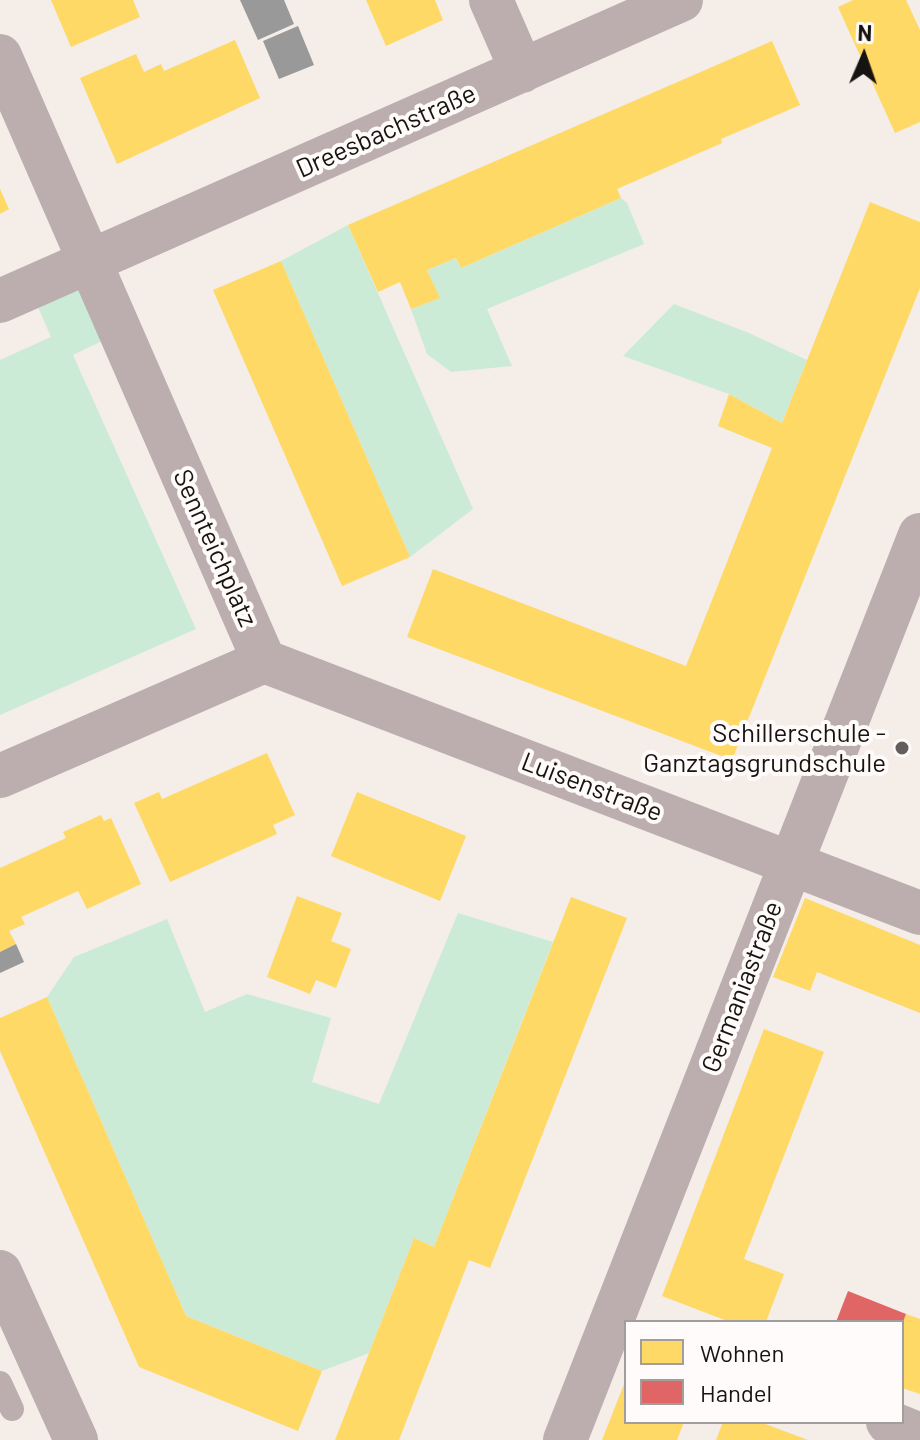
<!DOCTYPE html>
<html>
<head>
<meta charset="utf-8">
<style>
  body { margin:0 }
  #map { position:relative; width:920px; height:1440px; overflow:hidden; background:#f4ede8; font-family:Barlow,sans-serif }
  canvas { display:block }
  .legend { position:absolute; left:624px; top:1320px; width:280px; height:104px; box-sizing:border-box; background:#fefbfa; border:2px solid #a29e9d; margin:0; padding:10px 14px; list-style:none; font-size:24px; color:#171311 }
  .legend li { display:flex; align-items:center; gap:16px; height:40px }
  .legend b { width:40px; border:2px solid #a29e9d }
  .north { position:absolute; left:824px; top:16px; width:80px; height:80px; -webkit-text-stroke:6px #fefbfa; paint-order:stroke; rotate:2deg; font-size:22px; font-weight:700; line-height:32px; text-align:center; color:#171311 }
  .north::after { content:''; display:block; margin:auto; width:28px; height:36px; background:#171311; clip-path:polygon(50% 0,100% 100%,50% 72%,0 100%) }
</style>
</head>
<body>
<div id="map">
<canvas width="920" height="1440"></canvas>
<ul class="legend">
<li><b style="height:22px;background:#ffd966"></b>Wohnen</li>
<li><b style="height:22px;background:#e06666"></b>Handel</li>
</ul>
<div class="north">N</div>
</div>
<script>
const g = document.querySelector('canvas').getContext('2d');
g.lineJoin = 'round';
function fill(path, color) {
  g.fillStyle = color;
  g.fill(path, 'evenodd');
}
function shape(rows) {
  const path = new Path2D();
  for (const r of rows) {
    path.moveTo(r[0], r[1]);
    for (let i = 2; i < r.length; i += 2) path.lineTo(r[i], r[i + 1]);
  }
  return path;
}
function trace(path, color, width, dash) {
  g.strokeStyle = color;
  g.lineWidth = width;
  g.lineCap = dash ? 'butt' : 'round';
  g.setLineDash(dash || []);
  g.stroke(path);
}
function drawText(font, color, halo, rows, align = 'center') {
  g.font = font + ' Barlow,sans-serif';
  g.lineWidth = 8;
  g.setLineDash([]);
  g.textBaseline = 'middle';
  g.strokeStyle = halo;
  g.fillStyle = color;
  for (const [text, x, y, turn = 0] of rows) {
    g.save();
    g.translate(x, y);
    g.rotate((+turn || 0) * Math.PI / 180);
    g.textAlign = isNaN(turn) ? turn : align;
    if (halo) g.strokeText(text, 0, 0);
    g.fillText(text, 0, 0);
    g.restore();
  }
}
const green = shape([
  [621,198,627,203,644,244,487,309,512,366,451,372,427,354,411,309,439,298,427,270,456,258,461,268],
  [348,225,473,509,410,557,281,261],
  [79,289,102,341,73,355,196,629,0,715,0,360,51,337,38,307],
  [674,304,749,333,807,360,782,423,729,394,623,356],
  [458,913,553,942,434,1247,414,1238,369,1353,322,1371,186,1316,47,997,74,957,167,919,205,1012,247,994,331,1018,312,1082,379,1104]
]);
const homes = shape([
  [51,0,133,0,140,17,71,47],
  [366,0,435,0,443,20,386,46],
  [853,0,906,0,920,30,920,122,895,133,838,7],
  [235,40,260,98,117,164,80,78,136,54,144,72,161,64,164,71],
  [772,41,800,105,721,139,722,143,617,189,621,198,461,268,456,258,427,270,440,298,411,309,400,282,378,292,348,225],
  [0,189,9,209,0,214],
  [870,202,920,222,920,288,732,760,407,637,433,569,686,666,772,448,718,426,729,394,782,423],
  [281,261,410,557,342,586,213,290],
  [267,753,295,815,273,825,277,834,170,882,134,803,159,792,162,799],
  [357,792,466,836,440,901,331,856],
  [101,815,104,821,111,818,141,884,87,909,78,891,21,917,25,924,9,931,16,944,0,952,0,868,66,838,63,832],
  [297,896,342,913,331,941,351,949,336,988,316,980,310,994,267,977],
  [571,897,627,918,490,1268,469,1260,399,1440,335,1440,414,1238,434,1247],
  [805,898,920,945,920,1013,817,972,810,991,773,977],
  [47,997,186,1316,322,1371,298,1431,139,1367,0,1051,0,1018],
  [764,1029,824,1052,744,1259,784,1274,766,1322,730,1322,662,1296],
  [906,1314,920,1319,920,1394,902,1388,902,1325],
  [626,1379,626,1422,684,1422,677,1440,602,1440],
  [723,1422,760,1422,808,1440,716,1440]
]);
const shops = shape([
  [848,1291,906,1314,903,1322,836,1322]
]);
const industry = shape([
  [240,0,284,0,294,24,258,40],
  [298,26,314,65,279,79,263,41],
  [16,944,24,962,0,973,0,952]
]);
const service = shape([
  [0,1383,12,1409]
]);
const minor = shape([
  [491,0,522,71],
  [0,56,264,661],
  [0,301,681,0],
  [264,661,920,913],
  [0,776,264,661],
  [888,1422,920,1435],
  [565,1440,920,535]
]);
const tertiary = shape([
  [0,1272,76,1440]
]);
const markers = [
  [902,748,8,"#645f5c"]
];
const streetNames = [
  ["Dreesbachstraße",386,131,-24],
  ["Sennteichplatz",215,548,66],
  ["Luisenstraße",592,787,21],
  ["Germaniastraße",742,987,-69]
];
const poiNames = [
  ["Schillerschule -",886,733],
  ["Ganztagsgrundschule",886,763]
];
fill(green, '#cbebd7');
fill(homes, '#ffd966');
fill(shops, '#e06666');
fill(industry, '#999');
trace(service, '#bcaeaf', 24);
trace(minor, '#bcaeaf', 44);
trace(tertiary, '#bcaeaf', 44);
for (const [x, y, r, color] of markers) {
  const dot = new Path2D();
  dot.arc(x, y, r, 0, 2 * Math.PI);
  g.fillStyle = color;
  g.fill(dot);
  trace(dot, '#fefbfa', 3);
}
drawText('26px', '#171311', '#fefbfa', streetNames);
drawText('26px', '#171311', '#fefbfa', poiNames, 'right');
</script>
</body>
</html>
